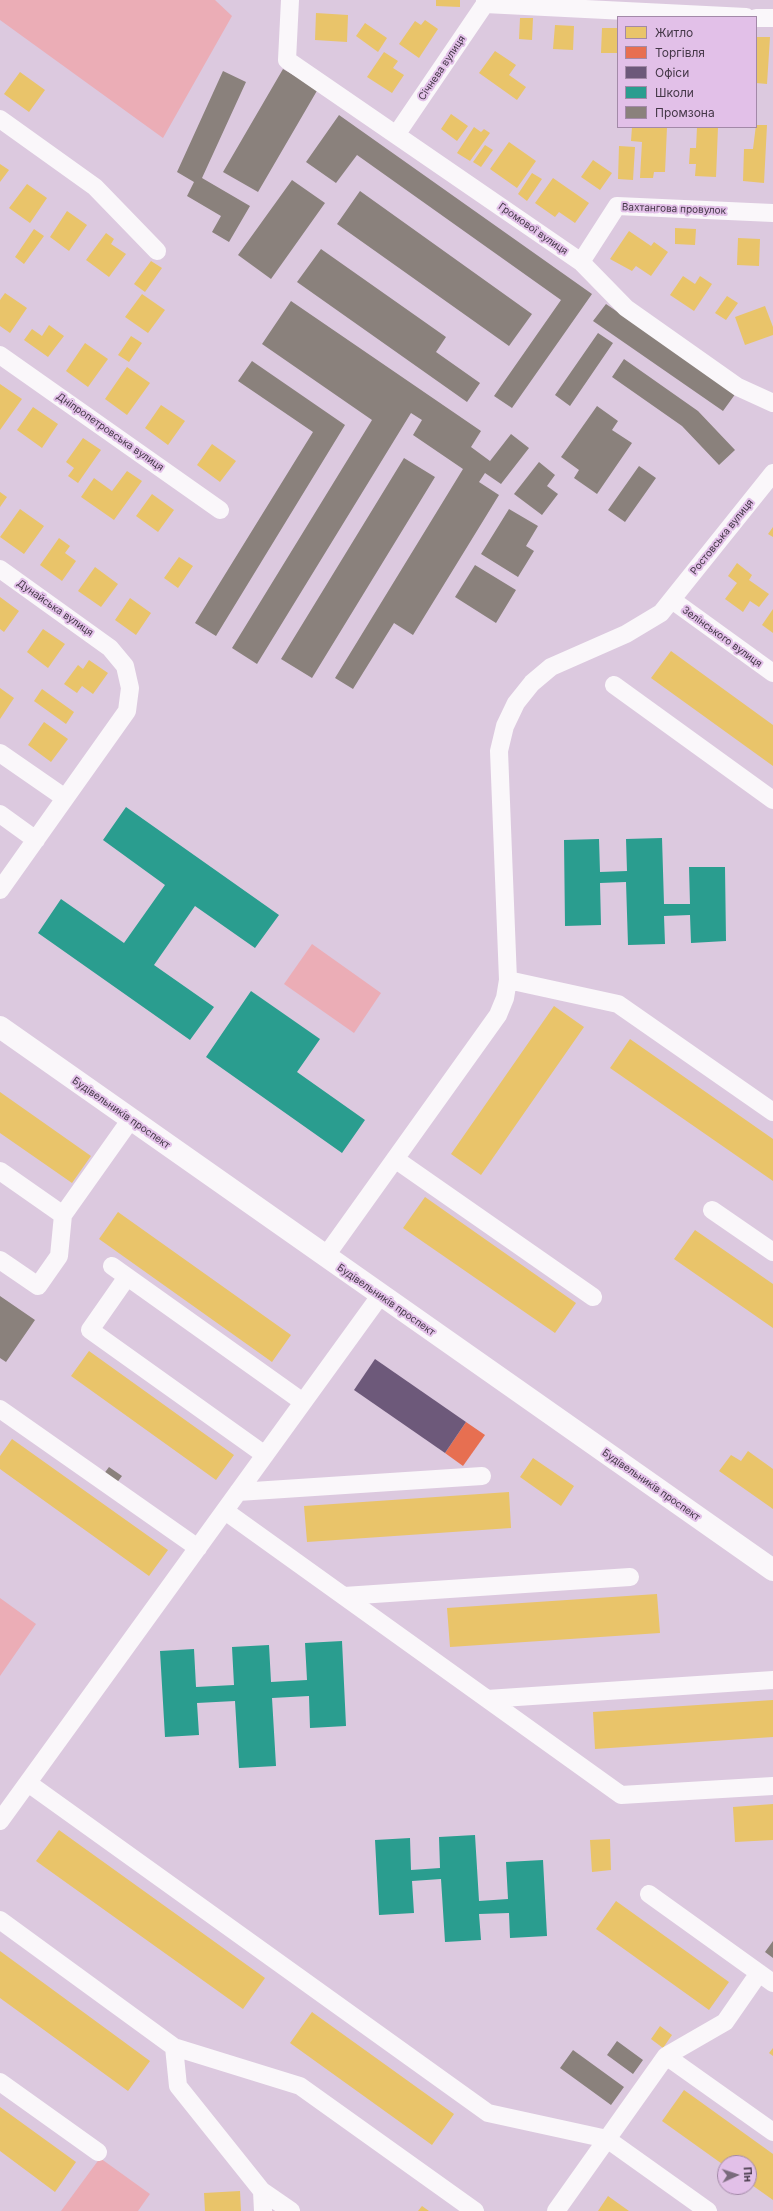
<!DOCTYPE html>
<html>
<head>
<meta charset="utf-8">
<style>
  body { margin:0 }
  #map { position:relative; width:773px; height:2211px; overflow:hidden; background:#dcc9df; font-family:Inter,sans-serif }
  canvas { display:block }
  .legend { position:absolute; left:617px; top:16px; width:140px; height:112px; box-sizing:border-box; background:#e2c0e8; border:1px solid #a389a8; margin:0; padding:5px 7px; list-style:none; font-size:12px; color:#443747 }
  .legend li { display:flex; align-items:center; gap:8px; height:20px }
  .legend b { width:20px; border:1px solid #a389a8 }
  .north { position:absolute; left:717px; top:2155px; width:40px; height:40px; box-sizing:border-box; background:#e2c0e8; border:1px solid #a389a8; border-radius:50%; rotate:87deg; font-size:11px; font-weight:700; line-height:16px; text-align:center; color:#443747 }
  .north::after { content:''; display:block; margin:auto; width:14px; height:18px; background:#796a7c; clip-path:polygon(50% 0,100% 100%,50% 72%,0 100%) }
</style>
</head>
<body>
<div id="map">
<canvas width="773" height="2211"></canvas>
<ul class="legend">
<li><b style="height:11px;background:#e9c46a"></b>Житло</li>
<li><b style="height:11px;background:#e76f51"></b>Торгівля</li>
<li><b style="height:11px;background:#6d597a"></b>Офіси</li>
<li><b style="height:11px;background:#2a9d8f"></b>Школи</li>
<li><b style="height:11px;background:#8a817c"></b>Промзона</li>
</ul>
<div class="north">Пн</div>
</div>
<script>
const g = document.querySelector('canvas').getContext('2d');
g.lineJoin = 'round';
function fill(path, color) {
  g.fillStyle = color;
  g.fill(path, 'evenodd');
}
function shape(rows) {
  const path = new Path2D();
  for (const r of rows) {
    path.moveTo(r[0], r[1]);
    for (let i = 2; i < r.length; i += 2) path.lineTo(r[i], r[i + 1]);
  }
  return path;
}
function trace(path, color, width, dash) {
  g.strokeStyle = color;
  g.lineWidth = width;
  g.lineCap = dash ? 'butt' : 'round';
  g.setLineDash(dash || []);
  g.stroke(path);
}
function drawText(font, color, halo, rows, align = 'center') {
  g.font = font + ' Inter,sans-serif';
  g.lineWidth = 4;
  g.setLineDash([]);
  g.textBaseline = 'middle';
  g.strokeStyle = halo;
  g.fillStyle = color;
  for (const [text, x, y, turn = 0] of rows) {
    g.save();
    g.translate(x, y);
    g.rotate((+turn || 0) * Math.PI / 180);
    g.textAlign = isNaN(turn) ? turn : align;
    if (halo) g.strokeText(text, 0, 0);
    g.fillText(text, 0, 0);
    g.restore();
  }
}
const green = shape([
  [0,0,215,0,232,16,163,138,0,20],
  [312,944,381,993,354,1033,284,984],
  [0,1598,36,1624,0,1676],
  [100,2158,150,2194,138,2211,61,2211]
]);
const homes = shape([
  [436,0,460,0,460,7,436,6],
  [316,13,348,15,347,42,315,40],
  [520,18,533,18,532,40,519,39],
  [425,20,438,29,419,58,399,44,415,21,421,25],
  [365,23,387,38,378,52,356,36],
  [555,25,574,26,573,50,553,49],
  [602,28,618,28,618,53,601,53],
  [756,37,770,37,767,84,756,83],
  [495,51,516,65,509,75,526,87,517,100,479,73],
  [384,52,398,61,393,68,404,75,392,93,367,77],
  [20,72,45,90,29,112,4,94],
  [451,114,468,126,457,141,441,129],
  [756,125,767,125,764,183,743,181,744,149,753,149],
  [474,127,481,132,484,129,490,133,470,161,457,153],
  [632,127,667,127,665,172,654,172,653,178,640,178,642,142,631,141],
  [697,127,718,127,716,177,695,176,696,164,689,164,690,148,696,148],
  [509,142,536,161,517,188,490,169],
  [485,145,493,150,481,167,473,162],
  [619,146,635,147,633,180,618,179],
  [593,160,612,173,600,190,581,177],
  [0,164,9,170,0,182],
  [532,173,542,179,527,201,518,194],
  [553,178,589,203,575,223,559,212,555,217,535,203],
  [27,184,47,198,30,223,9,208],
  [67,211,87,225,69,251,50,237],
  [675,228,696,229,695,245,675,244],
  [34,229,44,236,24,264,15,257],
  [629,231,651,246,654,242,668,252,651,276,636,266,632,271,610,259],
  [106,233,114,239,111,244,126,254,109,277,86,260],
  [738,238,760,239,759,266,737,265],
  [151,261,162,268,145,292,134,284],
  [683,276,695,284,700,276,712,284,694,311,670,295],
  [5,293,27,308,10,333,0,326,0,300],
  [142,294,165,310,148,333,125,317],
  [727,296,738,303,726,320,715,313],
  [765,306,773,327,773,335,745,345,735,317],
  [49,325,64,336,48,357,24,340,32,329,42,336],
  [131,336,142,343,129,362,118,355],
  [85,343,108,359,88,387,66,371],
  [127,367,150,383,127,415,105,399],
  [0,384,22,399,0,430],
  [161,405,185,421,168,445,145,428],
  [33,407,58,424,42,448,17,430],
  [83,438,101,450,78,483,68,476,74,468,66,462],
  [212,444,236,461,220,482,197,465],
  [127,471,142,481,114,520,81,497,94,478,112,491],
  [0,492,7,497,0,507],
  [152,494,174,510,158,532,136,516],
  [20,509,44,526,24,554,0,537],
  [773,527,773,537,768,534],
  [59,538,70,546,65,553,76,561,62,581,40,565],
  [179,557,193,566,178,588,164,578],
  [737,563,752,575,749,580,769,594,759,607,750,601,743,612,725,599,737,583,728,576],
  [95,567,118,584,101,607,78,591],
  [0,597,19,611,4,632,0,629],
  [130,598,151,613,136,635,115,620],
  [773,609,773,633,762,625],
  [43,629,65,644,48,668,27,652],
  [671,651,773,725,773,766,651,678],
  [89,660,108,673,93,694,82,686,77,693,64,684,78,665,83,669],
  [0,688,14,698,0,719],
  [42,689,74,712,66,724,34,701],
  [44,722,68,739,51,762,28,745],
  [554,1006,584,1027,481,1175,451,1154],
  [630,1039,773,1139,773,1181,610,1068],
  [0,1092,91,1156,72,1183,0,1133],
  [425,1197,576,1303,555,1333,403,1228],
  [118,1212,291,1335,272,1362,99,1239],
  [695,1230,773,1284,773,1328,674,1259],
  [89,1351,234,1455,216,1480,71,1376],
  [12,1439,168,1550,149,1576,0,1469,0,1456],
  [748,1451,773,1469,773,1509,719,1471,731,1455,741,1461],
  [533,1458,574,1486,561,1506,520,1477],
  [509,1492,511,1528,307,1542,304,1506],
  [657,1594,660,1633,450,1647,447,1608],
  [773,1700,773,1737,595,1749,593,1712],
  [773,1804,773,1840,735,1842,733,1807],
  [59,1830,265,1978,243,2009,36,1861],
  [610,1839,611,1870,592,1872,590,1840],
  [616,1901,729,1982,709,2010,596,1929],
  [0,1951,150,2061,128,2091,0,1998],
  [312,2012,454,2114,432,2145,290,2043],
  [660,2026,672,2035,663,2048,651,2039],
  [773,2048,773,2056,769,2053],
  [684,2090,773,2154,773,2200,749,2183,749,2163,725,2163,725,2166,662,2121],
  [0,2107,76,2162,55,2192,0,2151],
  [240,2191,241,2211,205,2211,204,2193],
  [608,2196,629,2211,598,2211],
  [422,2206,429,2211,418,2211]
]);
const shops = shape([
  [466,1422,485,1435,463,1466,445,1453]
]);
const offices = shape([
  [375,1359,466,1422,445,1453,354,1390]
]);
const schools = shape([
  [126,807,279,915,255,948,195,906,154,965,214,1007,190,1040,38,933,61,899,124,943,165,885,103,840],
  [662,838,664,904,690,904,689,867,725,867,726,941,691,943,690,915,664,916,665,944,628,945,626,882,600,883,601,925,565,926,564,840,599,839,600,872,627,871,626,839],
  [251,991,320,1039,297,1072,365,1120,342,1153,206,1057],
  [342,1641,346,1726,310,1728,309,1696,272,1698,276,1766,239,1768,235,1701,197,1703,199,1735,165,1737,160,1651,194,1649,196,1687,234,1685,232,1647,269,1645,271,1682,307,1680,305,1643],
  [475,1835,479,1901,508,1899,506,1862,543,1860,547,1936,510,1938,509,1913,479,1914,481,1940,445,1942,441,1879,412,1881,414,1913,379,1915,375,1840,410,1838,411,1870,440,1868,439,1837]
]);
const industry = shape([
  [283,69,318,89,258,192,223,172],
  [223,71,246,82,202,178,250,206,229,242,212,232,221,216,187,196,194,182,177,172],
  [339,115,592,294,512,408,494,396,561,300,357,155,336,183,306,162],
  [292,180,325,203,271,279,238,255],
  [360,191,532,314,509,346,337,224],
  [321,249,446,337,436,352,480,383,467,402,297,282],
  [291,301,481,431,471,447,490,461,511,434,529,448,501,484,485,473,479,482,499,495,413,635,394,623,353,689,335,678,463,469,413,435,422,420,411,413,257,664,232,648,372,420,262,344],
  [606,304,736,393,723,411,593,321],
  [598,333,613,343,570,406,555,395],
  [624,359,698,411,735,450,719,465,682,426,612,377],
  [252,361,345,425,216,636,195,623,313,432,238,381],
  [597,406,618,421,612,430,632,443,597,494,574,478,579,470,561,457],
  [404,458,435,477,312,678,281,659],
  [539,462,555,475,547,486,558,494,542,515,514,494],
  [639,466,656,478,625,522,608,510],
  [509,509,538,526,526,546,534,551,518,577,481,554],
  [475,565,516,590,496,623,455,597],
  [0,1296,35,1320,6,1362,0,1358],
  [109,1467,122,1476,116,1484,103,1475],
  [773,1941,773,1958,765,1952],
  [617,2041,643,2060,633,2074,607,2055],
  [573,2050,624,2087,611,2105,560,2068]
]);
const minor = shape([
  [290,0,287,60,581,262,626,308,738,387,773,403],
  [485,4,746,17],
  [756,18,773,18],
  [0,119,95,187,157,251],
  [396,135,485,4,485,0],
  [581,262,617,206,773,213],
  [0,355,220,510],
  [0,569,110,648,125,666,130,688,127,711,0,890],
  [672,600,773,673],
  [614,685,773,800],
  [0,753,65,798],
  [0,814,36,840],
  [508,980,618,1004,773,1112],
  [395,1159,593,1297],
  [0,1171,63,1215],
  [712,1210,773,1252],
  [325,1257,498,1015,505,998,508,980,499,751,505,726,516,703,532,683,551,667,626,634,661,613,773,473],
  [0,1260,38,1286,59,1256,63,1215,131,1119],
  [112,1266,303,1402],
  [127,1277,90,1330,265,1455],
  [0,1409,198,1548],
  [238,1492,482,1476],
  [225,1511,621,1795,773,1786],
  [344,1596,630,1577],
  [487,1699,773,1680],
  [28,1783,488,2113,607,2139,708,2211],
  [0,1821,380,1296],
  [649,1894,773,1983],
  [0,1920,174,2047,300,2086,475,2211],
  [174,2047,178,2086,262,2191,291,2211],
  [666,2056,773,2132],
  [0,2082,98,2152],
  [262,2191,263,2211],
  [556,2211,666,2056,725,2022,759,1973]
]);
const major = shape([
  [0,1027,773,1570]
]);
const streetNames = [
  ["Січнева вулиця",442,68,-56],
  ["Вахтангова провулок",674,209,2],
  ["Громової вулиця",533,229,35],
  ["Дніпропетровська вулиця",110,432,35],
  ["Ростовська вулиця",722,537,-51],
  ["Дунайська вулиця",55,608,35],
  ["Зелінського вулиця",722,637,36],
  ["Будівельників проспект",121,1113,35],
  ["Будівельників проспект",386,1300,35],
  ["Будівельників проспект",651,1485,35]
];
fill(green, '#ebadb6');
fill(homes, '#e9c46a');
fill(shops, '#e76f51');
fill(offices, '#6d597a');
fill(schools, '#2a9d8f');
fill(industry, '#8a817c');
trace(minor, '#faf7fa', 18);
trace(major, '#faf7fa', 22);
drawText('10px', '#443747', '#e2c0e8', streetNames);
</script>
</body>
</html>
